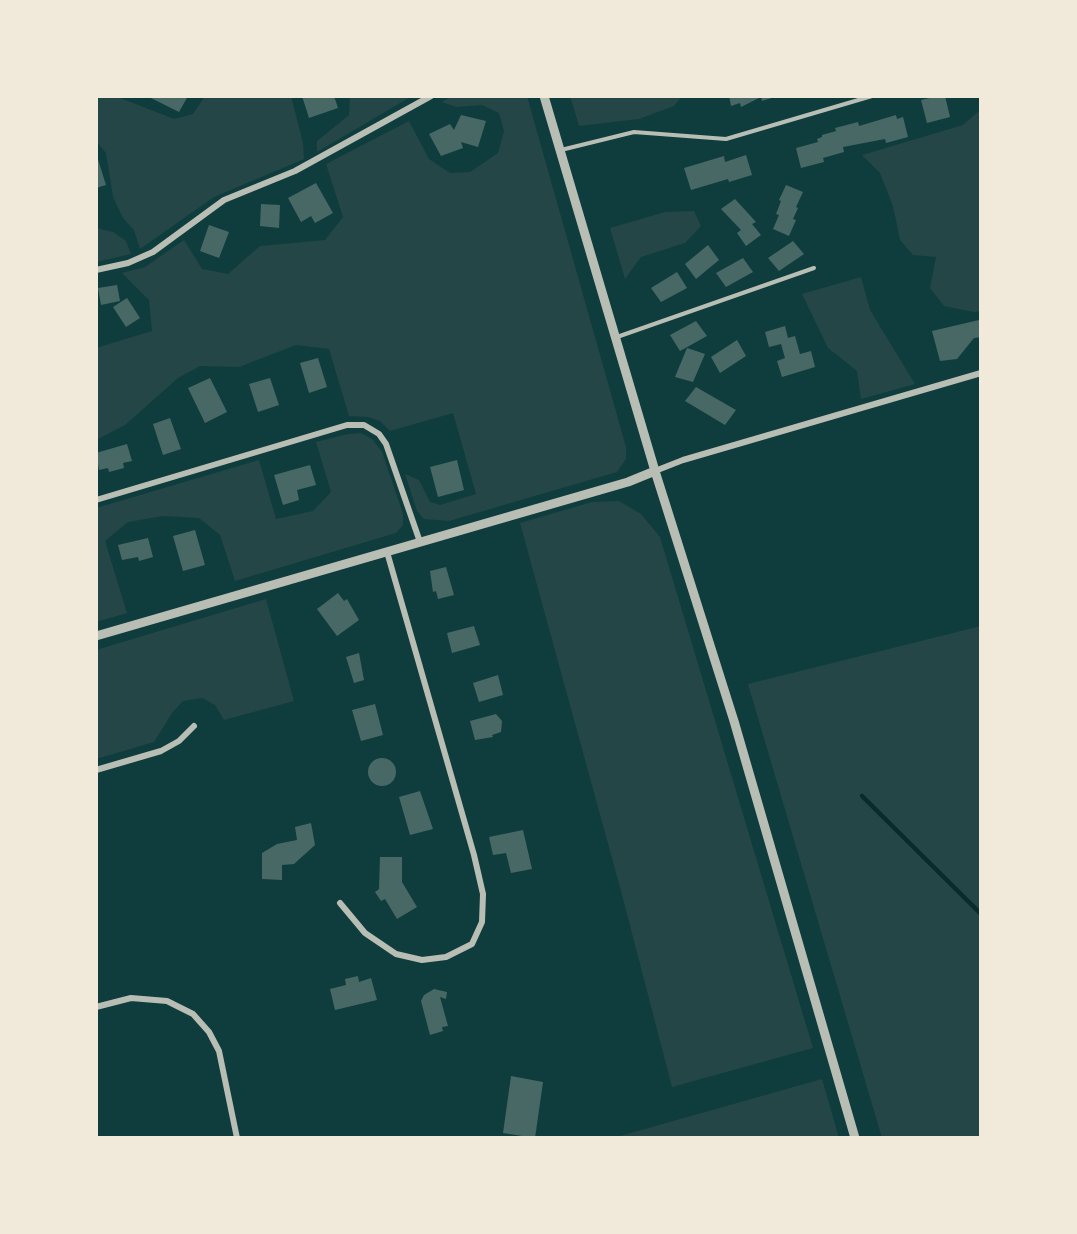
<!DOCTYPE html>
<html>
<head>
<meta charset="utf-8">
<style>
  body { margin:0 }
  #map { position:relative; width:1077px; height:1234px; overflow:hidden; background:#0f3d3e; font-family:"PT Serif",serif }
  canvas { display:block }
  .frame { position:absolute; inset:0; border:98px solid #f1e9da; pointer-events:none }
</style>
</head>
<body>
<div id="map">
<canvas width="1077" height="1234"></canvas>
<div class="frame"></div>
</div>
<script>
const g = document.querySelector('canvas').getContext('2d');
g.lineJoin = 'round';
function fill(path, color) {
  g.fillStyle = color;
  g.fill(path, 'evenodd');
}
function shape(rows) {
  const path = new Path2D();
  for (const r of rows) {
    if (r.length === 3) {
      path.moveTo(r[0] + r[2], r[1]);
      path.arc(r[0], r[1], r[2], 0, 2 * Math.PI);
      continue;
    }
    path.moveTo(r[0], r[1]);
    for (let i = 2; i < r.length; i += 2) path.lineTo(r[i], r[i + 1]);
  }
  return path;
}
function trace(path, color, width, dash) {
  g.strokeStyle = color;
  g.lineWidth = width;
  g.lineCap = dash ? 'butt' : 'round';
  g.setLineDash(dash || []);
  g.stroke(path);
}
const green = shape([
  [96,96,115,96,174,119,193,114,205,96,291,96,303,143,304,159,214,197,140,249,134,230,123,218,113,197,106,153,96,141],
  [350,96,412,96,317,152,317,141,349,115],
  [452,96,527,96,626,447,626,459,617,472,449,521,424,519,417,511,405,474,419,480,430,502,440,505,476,494,453,413,390,431,380,421,368,417,349,416,329,349,296,345,239,367,200,366,178,378,125,425,96,440,96,348,152,331,149,300,122,273,145,267,184,240,202,269,228,274,260,246,325,240,343,217,326,164,409,121,429,159,450,173,470,172,498,153,504,131,499,113,482,105,456,107,442,102],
  [570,96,682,96,674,106,639,119,579,126],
  [981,109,981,311,974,312,944,306,930,288,936,257,913,255,900,240,893,206,880,173,862,155,963,125],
  [694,211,701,226,685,243,641,257,625,279,610,228,665,212],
  [96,228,113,232,126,241,131,254,96,262],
  [861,277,870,310,915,384,861,399,857,371,828,348,802,294],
  [361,433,372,439,382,452,403,514,403,525,396,533,235,581,220,535,199,518,163,516,128,522,105,541,127,613,96,622,96,508,259,460,276,519,313,511,331,492,316,442,348,434],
  [619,501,641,514,660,537,813,1048,672,1087,621,891,520,523,592,502],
  [266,599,294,701,224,720,215,705,202,698,183,701,172,713,154,742,96,759,96,650],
  [981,626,981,1138,882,1138,748,684],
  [822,1079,839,1138,613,1138]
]);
const stream = shape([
  [862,796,981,914]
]);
const building = shape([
  [152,96,188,96,179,112,151,98],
  [302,96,334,96,338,108,309,118],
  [729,96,775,96,775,97,762,101,761,97,741,107,740,103,731,106],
  [938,96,945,96,950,117,927,123,921,100],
  [461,115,486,121,478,147,461,142,463,148,441,156,429,134,450,124,454,130],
  [896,115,897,119,903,117,908,137,886,143,885,139,843,147,844,152,823,158,824,162,801,168,796,148,818,142,817,139,822,137,822,135,836,131,835,128,858,122,859,126],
  [96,153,106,185,96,188],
  [746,155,752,175,729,182,728,179,691,190,684,168,724,156,725,162],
  [316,183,333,213,315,223,311,216,301,222,288,198],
  [786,185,803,192,796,207,798,208,793,219,796,220,789,236,773,229,779,215,776,214,781,201,779,200],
  [735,199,756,222,752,224,761,235,746,246,737,233,741,230,721,209],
  [261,204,280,205,279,228,260,226],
  [209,225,229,232,219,258,200,251],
  [793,241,804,254,779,271,768,258],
  [708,245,719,260,696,279,685,264],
  [743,258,753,272,726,287,716,273],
  [677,272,687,288,661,302,651,288],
  [117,285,120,301,101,305,98,288],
  [127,298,140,318,126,327,113,307],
  [979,320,981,337,974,338,957,359,940,361,932,331],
  [696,321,707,336,680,351,670,335],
  [785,326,788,338,795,336,800,354,811,351,815,367,782,377,777,361,785,358,781,344,769,347,765,332],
  [737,340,746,356,720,373,711,357],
  [687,348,705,354,693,382,675,377],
  [318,358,327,387,309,393,300,363],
  [210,378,227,412,205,423,188,388],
  [270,378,279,405,258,412,249,384],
  [696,387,736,410,725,425,685,401],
  [170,418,181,449,163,455,153,424],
  [127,444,132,461,123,463,124,468,109,472,108,468,99,470,96,453],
  [457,460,464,490,438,497,430,467],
  [310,465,316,485,297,490,299,500,283,505,274,475],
  [195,530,205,565,183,571,173,536],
  [148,538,153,557,139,561,138,557,122,560,118,545],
  [446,567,454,595,438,599,436,591,433,592,430,571],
  [338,593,344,601,347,599,359,620,337,636,317,609],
  [474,626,480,645,452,653,447,633],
  [359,653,364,680,354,683,346,657],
  [498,675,503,695,479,702,473,683],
  [375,704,383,735,361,741,352,710],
  [496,714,502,721,501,732,492,735,493,737,475,740,470,721],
  [382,772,14],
  [420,791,433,829,410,835,399,797],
  [311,823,315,845,294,864,282,865,282,880,262,879,262,853,277,844,297,840,295,827],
  [523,830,532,869,511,873,506,853,493,855,489,837],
  [380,857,402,857,402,882,417,907,397,919,385,899,381,901,375,892,379,889],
  [358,976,359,982,371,978,377,1000,335,1010,330,989,346,985,345,979],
  [434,989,447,992,446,999,440,997,448,1026,442,1027,443,1031,430,1035,421,1001,424,995],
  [511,1076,543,1082,535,1138,503,1133]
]);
const service = shape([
  [561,150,634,132,726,139,872,96],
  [617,337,814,268]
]);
const minor = shape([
  [96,270,128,263,153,252,224,200,295,171,431,96],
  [655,471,683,460,981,373],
  [96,500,347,425,364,425,379,434,386,444,420,542],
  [96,770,161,751,179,741,194,726],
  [340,903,365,933,396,954,422,960,446,957,472,944,482,922,483,894,474,855,387,552],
  [96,1007,131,998,167,1001,193,1014,209,1032,219,1051,237,1138]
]);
const tertiary = shape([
  [544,96,655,471,734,721,855,1138],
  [96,636,628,482,655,471]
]);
fill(green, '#244646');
trace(stream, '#0a2a2b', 4.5);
fill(building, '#486865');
trace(service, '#b8beb3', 4);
trace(minor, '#b8beb3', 6);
trace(tertiary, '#b8beb3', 9);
</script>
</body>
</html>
